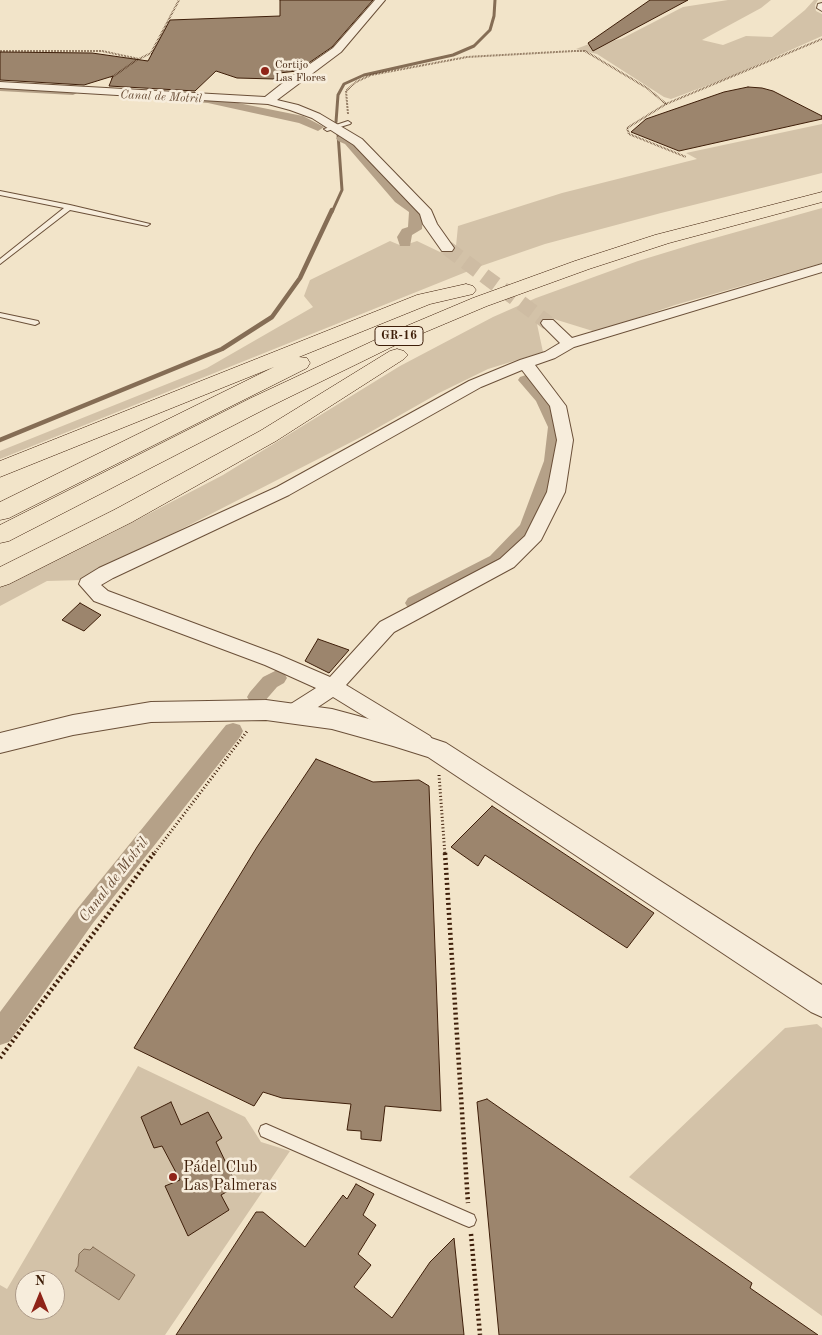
<!DOCTYPE html>
<html>
<head>
<meta charset="utf-8">
<style>
  body { margin:0 }
  #map { position:relative; width:822px; height:1335px; overflow:hidden; background:#f2e4c9; font-family:"Old Standard TT",serif }
  canvas { display:block }
  .north { position:absolute; left:15px; top:1270px; width:50px; height:50px; box-sizing:border-box; background:#f7eddc; border:1px solid #ad9a88; border-radius:50%; rotate:0deg; font-size:14px; font-weight:700; line-height:20px; text-align:center; color:#3e1e09 }
  .north::after { content:''; display:block; margin:auto; width:18px; height:22px; background:#8f2418; clip-path:polygon(50% 0,100% 100%,50% 72%,0 100%) }
</style>
</head>
<body>
<div id="map">
<canvas width="822" height="1335"></canvas>
<div class="north">N</div>
</div>
<script>
const g = document.querySelector('canvas').getContext('2d');
g.lineJoin = 'round';
function fill(path, color) {
  g.fillStyle = color;
  g.fill(path, 'evenodd');
}
function shape(rows) {
  const path = new Path2D();
  for (const r of rows) {
    path.moveTo(r[0], r[1]);
    for (let i = 2; i < r.length; i += 2) path.lineTo(r[i], r[i + 1]);
  }
  return path;
}
function trace(path, color, width, dash) {
  g.strokeStyle = color;
  g.lineWidth = width;
  g.lineCap = dash ? 'butt' : 'round';
  g.setLineDash(dash || []);
  g.stroke(path);
}
function drawText(font, color, halo, rows, align = 'center') {
  g.font = font + ' "Old Standard TT",serif';
  g.lineWidth = 5;
  g.setLineDash([]);
  g.textBaseline = 'middle';
  g.strokeStyle = halo;
  g.fillStyle = color;
  for (const [text, x, y, turn = 0] of rows) {
    g.save();
    g.translate(x, y);
    g.rotate((+turn || 0) * Math.PI / 180);
    g.textAlign = isNaN(turn) ? turn : align;
    if (halo) g.strokeText(text, 0, 0);
    g.fillText(text, 0, 0);
    g.restore();
  }
}
const green = shape([
  [728,0,771,0,761,8,702,40,723,45,746,36,772,37,805,10,814,0,818,0,815,5,816,11,822,14,822,36,730,77,671,99,664,97,597,54,576,49,589,44,621,39,683,7],
  [822,124,822,173,661,213,545,244,481,266,0,459,0,451,207,368,313,307,304,296,310,280,390,241,402,246,417,241,440,252,456,246,458,226,562,193,697,159,686,153],
  [822,208,822,263,675,305,596,332,554,319,537,324,543,352,488,369,439,393,365,435,82,580,47,581,0,606,0,587,110,534,223,475,400,366,493,317,536,298,638,261,697,243],
  [817,1024,822,1028,822,1316,629,1177,785,1028],
  [138,1066,245,1117,261,1142,290,1151,165,1335,0,1335,0,1285,7,1289],
  [25,1280,55,1280,55,1310,25,1310]
]);
const water = shape([
  [93,1247,135,1275,119,1300,75,1271,78,1266,79,1254,84,1249,90,1250,93,1247]
]);
const streamFar1 = shape([
  [336,122,338,95,344,84,364,75,453,55,474,46,490,30,494,16,495,0],
  [332,212,342,190,338,134]
]);
const stream = shape([
  [0,440,222,349,272,317,300,278,332,210]
]);
const canal = shape([
  [0,85,73,89,79,92,73,95,0,91,0,85],
  [184,96,208,97,303,116,324,127,318,131,299,123,208,103,180,101,178,99,184,96],
  [342,134,353,138,405,196,423,211,422,229,412,235,410,246,400,246,397,237,402,229,408,227,409,212,395,202,345,144,338,141,336,138,342,134],
  [526,375,532,377,549,396,564,427,560,461,537,527,504,564,422,608,415,610,408,608,405,603,408,598,490,556,520,525,544,461,548,427,536,401,518,380,520,377,526,375],
  [277,670,284,673,287,678,284,683,277,687,264,702,257,705,250,702,247,697,250,692,263,677,277,670],
  [233,723,240,725,243,731,240,737,93,923,9,1042,0,1045,0,1012,77,909,226,725,233,723]
]);
const building = shape([
  [280,0,373,0,332,47,297,71,279,73,275,79,237,78,216,71,195,91,109,86,113,76,84,85,0,80,0,52,92,53,148,61,170,20,280,16,280,0],
  [650,0,688,0,593,51,588,43,650,0],
  [748,87,762,88,773,91,822,116,822,119,679,151,631,132,646,119,724,92,748,87],
  [80,603,101,615,84,631,62,620,80,603],
  [318,639,349,650,329,673,305,661,318,639],
  [316,759,373,782,419,780,429,786,441,1111,385,1106,381,1141,361,1139,361,1131,347,1130,351,1104,282,1098,263,1092,254,1106,134,1048,257,847,316,759],
  [492,806,654,913,627,948,485,855,478,866,451,847,492,806],
  [487,1099,752,1283,750,1288,818,1335,499,1335,477,1102,487,1099],
  [171,1102,181,1125,208,1112,222,1138,216,1142,237,1186,221,1195,229,1210,188,1236,165,1186,180,1180,162,1146,154,1148,141,1117,171,1102],
  [356,1184,374,1194,363,1215,376,1225,358,1254,371,1265,354,1287,392,1318,430,1262,454,1238,464,1335,176,1335,256,1212,263,1212,305,1247,343,1195,347,1199,356,1184]
]);
const minorTunnel = shape([
  [447,248,548,323]
]);
const pathFar2 = shape([
  [0,51,102,51,139,59,151,53,179,0],
  [111,78,138,59],
  [666,104,627,128,629,134,686,157],
  [348,114,346,91,356,82,371,75,467,57,574,51,585,51,647,88,666,104,822,39]
]);
const pathFar1 = shape([
  [439,775,445,855],
  [153,855,248,730]
]);
const path = shape([
  [445,853,468,1203],
  [0,1058,154,853],
  [471,1234,480,1335]
]);
const service = shape([
  [348,121,351,123,350,124,327,131,324,129,348,121],
  [0,191,70,205,150,224,147,226,70,210,0,264,0,259,64,208,0,195,0,191],
  [0,313,38,321,39,323,35,325,0,317,0,313],
  [266,1124,474,1215,476,1220,474,1225,469,1227,464,1225,261,1136,259,1131,261,1126,266,1124]
]);
const minor = shape([
  [375,0,385,0,341,52,277,100,298,105,320,114,362,139,431,210,437,224,454,248,452,251,442,251,423,224,420,214,354,145,312,118,290,110,268,104,0,88,0,82,265,97,284,82,333,48,375,0],
  [822,3,822,11,817,8,818,4,822,3],
  [822,264,822,272,574,347,555,358,535,365,566,406,573,440,565,492,541,540,514,567,394,632,346,685,430,736,434,742,430,748,423,750,416,748,333,697,300,719,293,721,286,719,283,713,286,707,316,688,265,665,94,601,79,584,81,579,99,568,277,487,469,381,520,360,545,352,560,343,543,326,541,323,543,320,553,320,572,338,822,264],
  [522,370,550,406,557,440,547,492,525,536,500,559,380,622,330,677,279,655,108,591,101,585,113,578,289,495,481,387,522,370]
]);
const tertiary = shape([
  [266,700,332,709,395,726,446,743,822,985,822,1017,811,1012,428,757,393,746,332,729,266,720,151,722,73,735,0,753,0,733,73,715,151,702,266,700]
]);
const motorway = shape([
  [822,192,822,202,669,243,589,269,487,306,404,341,267,408,9,541,0,543,0,525,251,398,390,333,473,298,575,261,655,235,822,192],
  [466,284,473,286,476,290,473,294,430,304,299,357,307,358,310,363,307,368,9,518,0,520,0,502,274,367,0,477,0,461,417,295,466,284],
  [397,349,404,351,408,355,404,359,276,441,132,522,9,584,0,587,0,567,114,510,260,431,390,351,397,349]
]);
const markers = [
  [265,71,5,"#8f2418"],
  [173,1177,5,"#8f2418"]
];
const farPoinames = [
  ["Cortijo",275,65],
  ["Las Flores",275,78]
];
const farWaternames = [
  ["Canal de Motril",161,97,3]
];
const shields = [
  [399,336,48]
];
const shieldNames = [
  ["GR-16",399,336]
];
const waterNames = [
  ["Canal de Motril",114,880,-52]
];
const nearPoinames = [
  ["Pádel Club",183,1168],
  ["Las Palmeras",183,1186]
];
fill(green, '#d3c2a8');
fill(water, '#b5a188');
trace(water, '#856d55', 1);
trace(streamFar1, '#856d55', 3);
trace(stream, '#856d55', 4.5);
fill(canal, '#b5a188');
fill(building, '#9c856d');
trace(building, '#3e1e09', 1);
trace(minorTunnel, '#cebca3', 15, [15, 8]);
trace(service, '#6b5039', 2);
trace(minor, '#6b5039', 2);
trace(tertiary, '#6b5039', 2);
trace(motorway, '#3e1e09', 1);
trace(pathFar2, '#3e1e09', 2, [0.5, 1]);
trace(pathFar1, '#3e1e09', 3, [1, 2.5]);
trace(path, '#3e1e09', 4.5, [2, 3]);
fill(service, '#f7eddc');
fill(minor, '#f7eddc');
fill(tertiary, '#f7eddc');
fill(motorway, '#f2e4c9');
for (const [x, y, r, color] of markers) {
  const dot = new Path2D();
  dot.arc(x, y, r, 0, 2 * Math.PI);
  g.fillStyle = color;
  g.fill(dot);
  trace(dot, '#f7eddc', 2);
}
drawText('11px', '#3e1e09', '#f7eddc', farPoinames, 'left');
drawText('italic 12px', '#684c35', '#f7eddc', farWaternames);
for (const [x, y, w] of shields) {
  const box = new Path2D();
  box.roundRect(x - w / 2, y - 9.5, w, 19, 4);
  g.fillStyle = '#f7eddc';
  g.fill(box);
  trace(box, '#3e1e09', 1);
}
drawText('bold 12px', '#3e1e09', null, shieldNames);
drawText('italic 15px', '#684c35', '#f7eddc', waterNames);
drawText('16px', '#3e1e09', '#f7eddc', nearPoinames, 'left');
</script>
</body>
</html>
